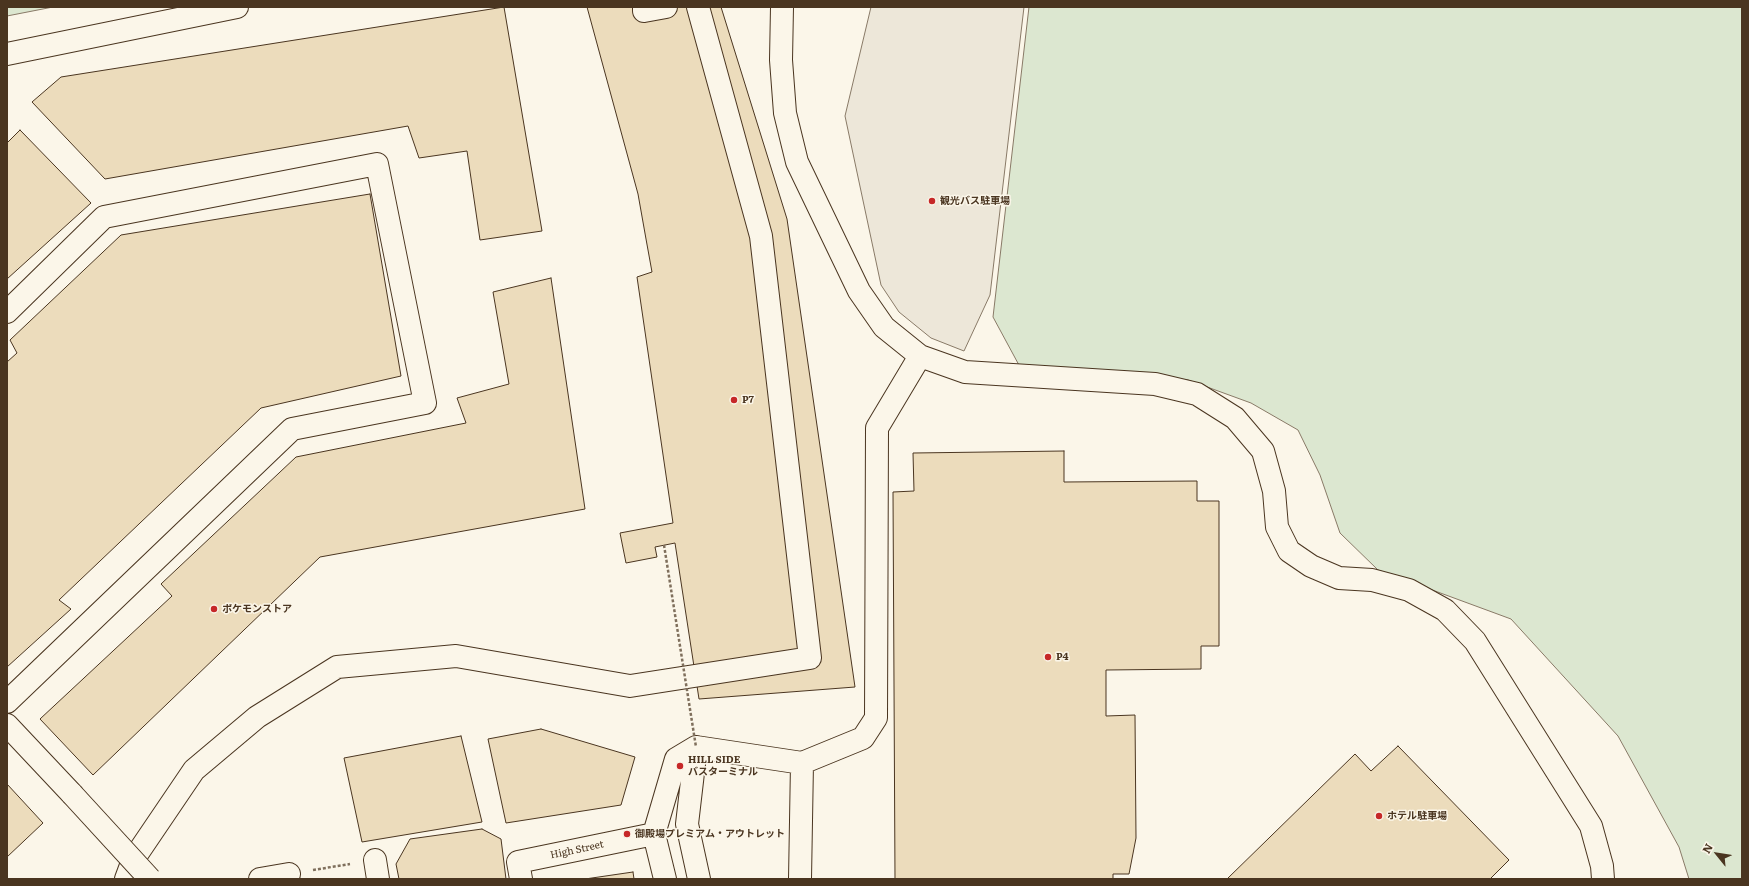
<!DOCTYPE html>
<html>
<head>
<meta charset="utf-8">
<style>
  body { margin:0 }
  #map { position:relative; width:1749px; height:886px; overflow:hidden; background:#fbf6e9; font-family:Literata,serif }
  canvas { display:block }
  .frame { position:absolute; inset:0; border:8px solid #4a3520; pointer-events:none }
  .north { position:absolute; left:1697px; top:834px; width:40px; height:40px; -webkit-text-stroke:3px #fbf6e9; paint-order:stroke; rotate:300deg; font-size:11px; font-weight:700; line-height:16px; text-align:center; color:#4a3520 }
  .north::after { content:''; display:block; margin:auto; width:14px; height:18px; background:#4a3520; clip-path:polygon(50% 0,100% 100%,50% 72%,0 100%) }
</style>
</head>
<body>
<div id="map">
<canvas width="1749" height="886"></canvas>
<div class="frame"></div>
<div class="north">N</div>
</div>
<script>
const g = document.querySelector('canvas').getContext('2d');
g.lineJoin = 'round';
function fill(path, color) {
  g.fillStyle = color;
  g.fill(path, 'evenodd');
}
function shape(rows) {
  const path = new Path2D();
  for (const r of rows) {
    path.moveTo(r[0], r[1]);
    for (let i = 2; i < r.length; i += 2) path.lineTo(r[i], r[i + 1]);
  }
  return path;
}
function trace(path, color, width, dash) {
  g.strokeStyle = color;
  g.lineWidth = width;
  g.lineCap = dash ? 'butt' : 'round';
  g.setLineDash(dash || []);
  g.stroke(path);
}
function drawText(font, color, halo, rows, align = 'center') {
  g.font = font + ' Literata,"Noto Sans JP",serif';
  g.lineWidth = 3;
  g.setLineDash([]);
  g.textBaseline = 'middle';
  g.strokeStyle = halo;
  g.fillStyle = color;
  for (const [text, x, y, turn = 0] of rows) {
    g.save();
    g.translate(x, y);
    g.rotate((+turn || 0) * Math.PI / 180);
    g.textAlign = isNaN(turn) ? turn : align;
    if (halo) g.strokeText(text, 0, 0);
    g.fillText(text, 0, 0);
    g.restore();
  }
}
const green = shape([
  [7,7,53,7,7,16,7,7],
  [1029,7,1742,7,1742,879,1689,879,1679,847,1618,736,1511,619,1378,570,1340,533,1320,475,1298,430,1251,403,1188,380,1020,367,993,317,1029,7]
]);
const parking = shape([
  [871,7,1024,7,990,295,964,351,931,338,899,312,881,285,845,116,871,7]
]);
const building = shape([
  [504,7,542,231,480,240,467,151,419,158,408,126,105,179,32,102,61,77,504,7],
  [587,7,721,7,787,219,855,687,699,699,675,543,655,547,657,557,626,563,620,533,673,523,637,277,652,272,646,239,638,194,587,7],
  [20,130,91,203,7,279,7,143,20,130],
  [370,194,401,376,261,408,59,600,71,609,7,667,7,362,17,353,10,340,121,235,370,194],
  [551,278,585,509,320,557,93,775,40,719,172,596,161,584,296,457,466,423,457,398,509,384,493,292,551,278],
  [1064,451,1064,482,1197,481,1197,501,1219,501,1219,646,1201,646,1201,669,1106,670,1106,716,1135,715,1136,838,1129,874,1113,874,1113,879,895,879,893,492,914,491,913,453,1064,451],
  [541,729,635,757,621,805,506,823,488,739,541,729],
  [461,736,482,822,362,842,344,758,461,736],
  [1398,746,1509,860,1490,879,1227,879,1355,754,1371,771,1398,746],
  [7,784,43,823,7,857,7,784],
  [482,829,501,839,506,879,399,879,396,864,410,839,482,829],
  [633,872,634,879,585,879,633,872]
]);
const path = shape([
  [313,870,350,864]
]);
const minor = shape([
  [644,7,644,11,666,7],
  [782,7,781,60,785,113,797,162,859,291,884,327,920,356,965,372,1155,384,1197,394,1235,418,1263,451,1274,491,1277,527,1289,551,1311,566,1339,578,1372,580,1409,590,1445,610,1475,641,1591,826,1602,866,1603,879],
  [7,54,237,7],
  [7,312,104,217,377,164,425,403,292,429,7,702],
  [7,725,72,794],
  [375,860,378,879],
  [126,879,133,860,194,770,257,717,337,667,456,656,630,686,810,658,761,236,698,7],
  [260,879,289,874],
  [521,879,518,862,654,834],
  [665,879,654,834,676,759,696,747],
  [699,879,687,824,696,747,802,763,863,738,876,718,877,428,920,356],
  [800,879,802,763]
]);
const pathBridge = shape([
  [664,545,696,747]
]);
const minorBridge = shape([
  [72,794,150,879]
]);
const markers = [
  [932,201,4,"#c62828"],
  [734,400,4,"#c62828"],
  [214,609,4,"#c62828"],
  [1048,657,4,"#c62828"],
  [680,766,4,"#c62828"],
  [1379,816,4,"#c62828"],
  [627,834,4,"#c62828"]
];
const poiNames = [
  ["観光バス駐車場",940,201],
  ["P7",742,400],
  ["ポケモンストア",222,609],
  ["P4",1056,657],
  ["HILL SIDE",688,760],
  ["バスターミナル",688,772],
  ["ホテル駐車場",1387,816],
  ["御殿場プレミアム・アウトレット",635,834]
];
const streetNames = [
  ["High Street",577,850,-12]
];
fill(green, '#dce7d0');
trace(green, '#887966', 1);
fill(parking, '#ede7d9');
trace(parking, '#887966', 1);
fill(building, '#ecdcbc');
trace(building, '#4a3520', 1);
trace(minor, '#4a3520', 24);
trace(path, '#7f6f5c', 2.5, [3, 2]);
trace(minor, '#fbf6e9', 22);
trace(minorBridge, '#4a3520', 24, []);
trace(pathBridge, '#7f6f5c', 2.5, [3, 2]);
trace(minorBridge, '#fbf6e9', 22);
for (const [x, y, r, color] of markers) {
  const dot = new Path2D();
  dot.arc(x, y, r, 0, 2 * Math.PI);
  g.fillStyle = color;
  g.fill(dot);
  trace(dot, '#fbf6e9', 1.5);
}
drawText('bold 10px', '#4a3520', '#fbf6e9', poiNames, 'left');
drawText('10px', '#4a3520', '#fbf6e9', streetNames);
</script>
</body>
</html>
